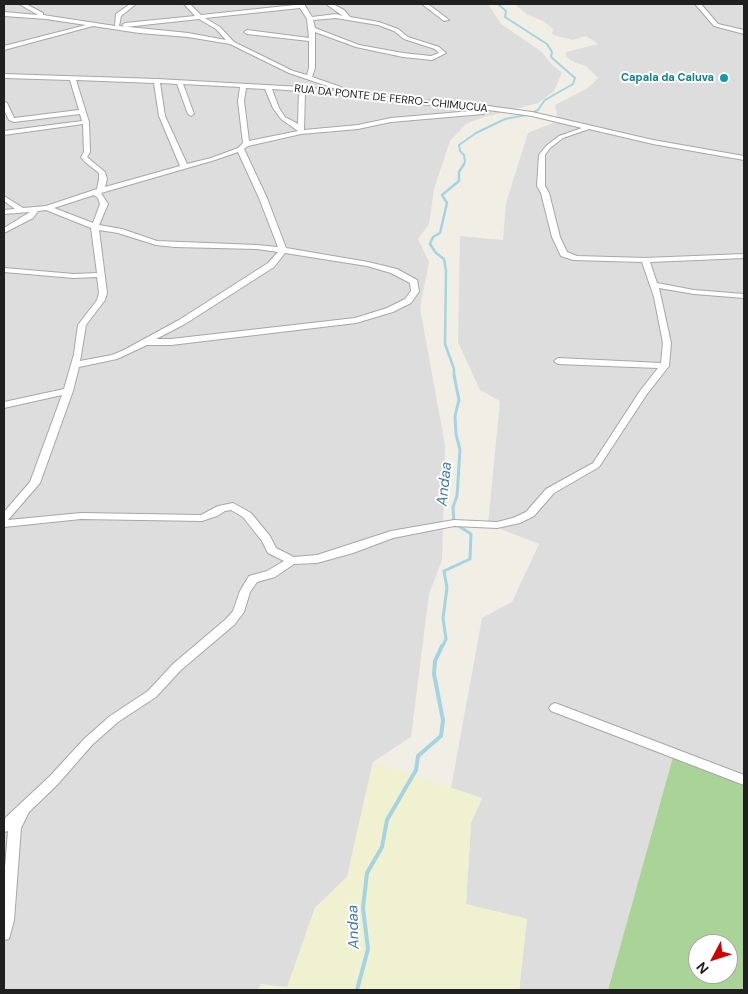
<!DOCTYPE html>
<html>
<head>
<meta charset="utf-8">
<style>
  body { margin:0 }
  #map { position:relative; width:748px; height:994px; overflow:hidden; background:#f1eee6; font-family:"DM Sans",sans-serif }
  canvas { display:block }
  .frame { position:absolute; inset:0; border:5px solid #202020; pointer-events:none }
  .north { position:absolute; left:688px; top:934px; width:50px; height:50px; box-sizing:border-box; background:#fff; border:1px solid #a6a6a6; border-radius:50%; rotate:230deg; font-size:14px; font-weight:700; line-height:20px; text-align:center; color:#202020 }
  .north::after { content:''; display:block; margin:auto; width:18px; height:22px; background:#d10002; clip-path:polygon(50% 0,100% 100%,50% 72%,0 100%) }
</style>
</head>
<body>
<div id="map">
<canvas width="748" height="994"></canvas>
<div class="frame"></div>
<div class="north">N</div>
</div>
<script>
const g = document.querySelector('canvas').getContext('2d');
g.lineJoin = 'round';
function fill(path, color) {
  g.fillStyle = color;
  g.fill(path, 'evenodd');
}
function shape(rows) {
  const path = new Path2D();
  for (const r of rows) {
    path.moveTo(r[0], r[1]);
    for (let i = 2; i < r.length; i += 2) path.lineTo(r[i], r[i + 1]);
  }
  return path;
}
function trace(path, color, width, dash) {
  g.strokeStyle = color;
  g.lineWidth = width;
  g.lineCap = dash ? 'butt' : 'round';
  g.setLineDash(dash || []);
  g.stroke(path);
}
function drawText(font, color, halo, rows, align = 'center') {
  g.font = font + ' "DM Sans",sans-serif';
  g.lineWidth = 4;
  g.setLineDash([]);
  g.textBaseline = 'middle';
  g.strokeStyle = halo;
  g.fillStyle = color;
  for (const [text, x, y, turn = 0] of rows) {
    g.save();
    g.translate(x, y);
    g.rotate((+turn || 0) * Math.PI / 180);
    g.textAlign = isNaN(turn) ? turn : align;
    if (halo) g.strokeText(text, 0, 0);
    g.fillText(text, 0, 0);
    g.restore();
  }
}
const residential = shape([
  [4,4,488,4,501,24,542,52,552,65,562,72,554,91,538,103,481,118,466,124,450,141,434,189,429,224,418,239,429,262,420,308,445,445,442,560,429,594,411,737,373,762,347,877,315,908,287,988,261,984,258,990,4,990],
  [514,4,744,4,744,784,673,758,608,990,519,990,527,919,466,904,471,823,482,798,451,788,482,618,512,602,539,544,488,524,500,401,480,390,458,342,460,236,503,240,506,203,528,133,558,121,555,105,588,88,598,78,586,66,576,63,566,57,566,52,598,44,586,36,573,40,553,35,552,33,553,29,543,21,528,15]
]);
const farmland = shape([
  [373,762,482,798,471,823,466,904,527,919,519,990,258,990,261,984,287,987,315,908,347,877]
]);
const forest = shape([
  [673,757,744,784,744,990,608,990],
  [698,944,728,944,728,974,698,974]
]);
const streamFar3 = shape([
  [498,4,506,11,505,17,547,44,552,52,551,57,575,78,573,84,545,100,538,110,532,113],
  [463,165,465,162,464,155,460,151,459,145,476,133,505,119,526,115]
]);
const streamFar2 = shape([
  [454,377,454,369,445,344,446,271,444,259,436,253,430,244,433,237,440,233,447,203,442,195,459,181,459,172,464,164]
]);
const streamFar1 = shape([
  [442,647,446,639,443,618,447,588,444,571,470,559,471,534,454,523,453,507,457,496,460,450,456,434,455,416,459,400,454,375]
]);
const stream = shape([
  [357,990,368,949,363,908,367,873,382,847,387,820,416,770,418,756,441,736,443,720,434,674,435,661,442,646]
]);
const street = shape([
  [19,4,26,4,43,13,43,15,115,26,116,14,130,4,136,4,121,16,119,26,188,33,226,40,216,29,199,19,125,27,122,25,125,23,195,16,184,4,190,4,201,15,304,4,312,17,336,14,343,16,326,4,333,4,344,10,350,17,379,22,398,29,408,37,439,47,446,53,432,60,403,57,356,47,315,32,315,68,312,77,341,87,341,89,339,90,289,73,230,44,188,37,139,33,93,26,4,50,4,46,86,25,46,19,4,16,4,12,38,15,19,4],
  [300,8,307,19,309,38,247,30,244,32,247,34,309,41,309,68,307,75,293,71,234,42,220,27,205,18,300,8],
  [336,18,378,25,394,31,404,39,435,49,439,53,431,56,403,53,359,45,315,28,313,20,336,18],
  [422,4,428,4,449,20,444,21,422,4],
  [695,4,701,4,718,24,744,30,744,34,714,26,695,4],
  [4,74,157,79,302,87,413,100,459,102,532,112,653,140,744,156,744,160,653,144,589,129,563,138,550,148,545,155,545,186,549,193,560,237,567,252,577,256,645,258,744,254,744,258,650,262,657,283,694,290,744,294,744,298,694,294,659,288,671,343,669,366,647,394,599,467,554,493,534,516,520,523,497,528,454,526,393,538,353,553,317,563,294,564,275,577,257,582,250,592,244,612,234,625,181,670,156,697,118,722,92,745,58,784,29,812,21,828,14,920,9,939,4,940,4,880,8,831,4,832,4,819,50,776,84,739,110,716,148,691,173,664,226,619,233,611,240,591,249,576,267,571,284,561,268,553,262,541,243,517,231,510,225,511,217,516,202,521,81,519,4,527,4,512,30,482,62,395,4,408,4,402,64,389,74,354,78,325,97,300,99,293,97,277,74,278,4,272,4,268,74,274,97,273,91,228,46,210,38,211,33,218,4,233,4,228,30,212,4,214,4,210,15,209,4,201,4,196,23,208,46,206,97,189,99,179,99,173,85,162,81,157,84,152,83,124,4,135,4,131,82,121,80,114,14,122,9,120,4,110,4,101,7,103,14,118,79,110,70,80,4,78,4,74],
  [76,80,154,83,159,116,180,166,105,187,107,179,105,172,87,157,90,152,89,122,76,80],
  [160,83,177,84,188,114,191,116,194,114,183,84,240,87,238,101,243,143,238,148,211,158,187,164,165,116,160,83],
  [246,88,265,89,273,108,281,119,298,131,249,141,244,101,246,88],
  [272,89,299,91,298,124,285,117,279,108,272,89],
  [305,91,413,104,459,106,532,116,582,128,559,136,546,146,539,155,537,186,541,193,552,237,561,256,573,260,642,262,654,297,663,343,661,363,558,358,554,361,558,364,658,368,640,391,593,463,546,489,526,512,513,518,497,522,454,520,391,531,317,555,294,557,276,548,270,536,251,513,233,503,218,506,201,515,81,513,8,520,40,483,73,391,79,367,117,359,147,345,171,345,356,323,393,312,411,303,418,293,419,291,417,280,397,269,368,262,286,248,267,198,244,149,248,146,301,134,358,129,391,122,483,114,486,112,483,110,391,118,358,125,304,130,305,91],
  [238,152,259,198,278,247,257,245,157,241,122,229,99,225,108,204,101,193,215,160,238,152],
  [94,195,98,198,100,204,93,223,54,208,94,195],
  [99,230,118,233,156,245,175,247,257,249,278,252,268,263,179,320,124,350,112,355,80,361,86,325,105,300,107,293,99,230],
  [285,253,367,266,391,273,410,283,411,291,405,299,387,308,355,318,171,339,156,339,185,324,274,267,285,253],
  [555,703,744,775,744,785,551,711,549,708,551,705,555,703]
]);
const markers = [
  [724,78,5,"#0f9aa8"]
];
const farCulturenames = [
  ["Capala da Caluva",714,78]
];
const farStreetnames = [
  ["RUA DA PONTE DE FERRO- CHIMUCUA",391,99,6]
];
const waterNames = [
  ["Andaa",445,484,-84],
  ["Andaa",354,927,-92]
];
fill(residential, '#dedddd');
fill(farmland, '#eff1d1');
fill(forest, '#aad398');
trace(streamFar3, '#a4d4e2', 2);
trace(streamFar2, '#a4d4e2', 2.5);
trace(streamFar1, '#a4d4e2', 3);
trace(stream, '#a4d4e2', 4);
trace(street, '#a7a7a7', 2);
fill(street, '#fff');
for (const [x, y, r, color] of markers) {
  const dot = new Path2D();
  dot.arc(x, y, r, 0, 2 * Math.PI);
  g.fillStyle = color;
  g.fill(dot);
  trace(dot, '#fff', 2);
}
drawText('bold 11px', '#0d838f', '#fff', farCulturenames, 'right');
drawText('11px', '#202020', '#fff', farStreetnames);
drawText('italic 15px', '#427ab0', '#fff', waterNames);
</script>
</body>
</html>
